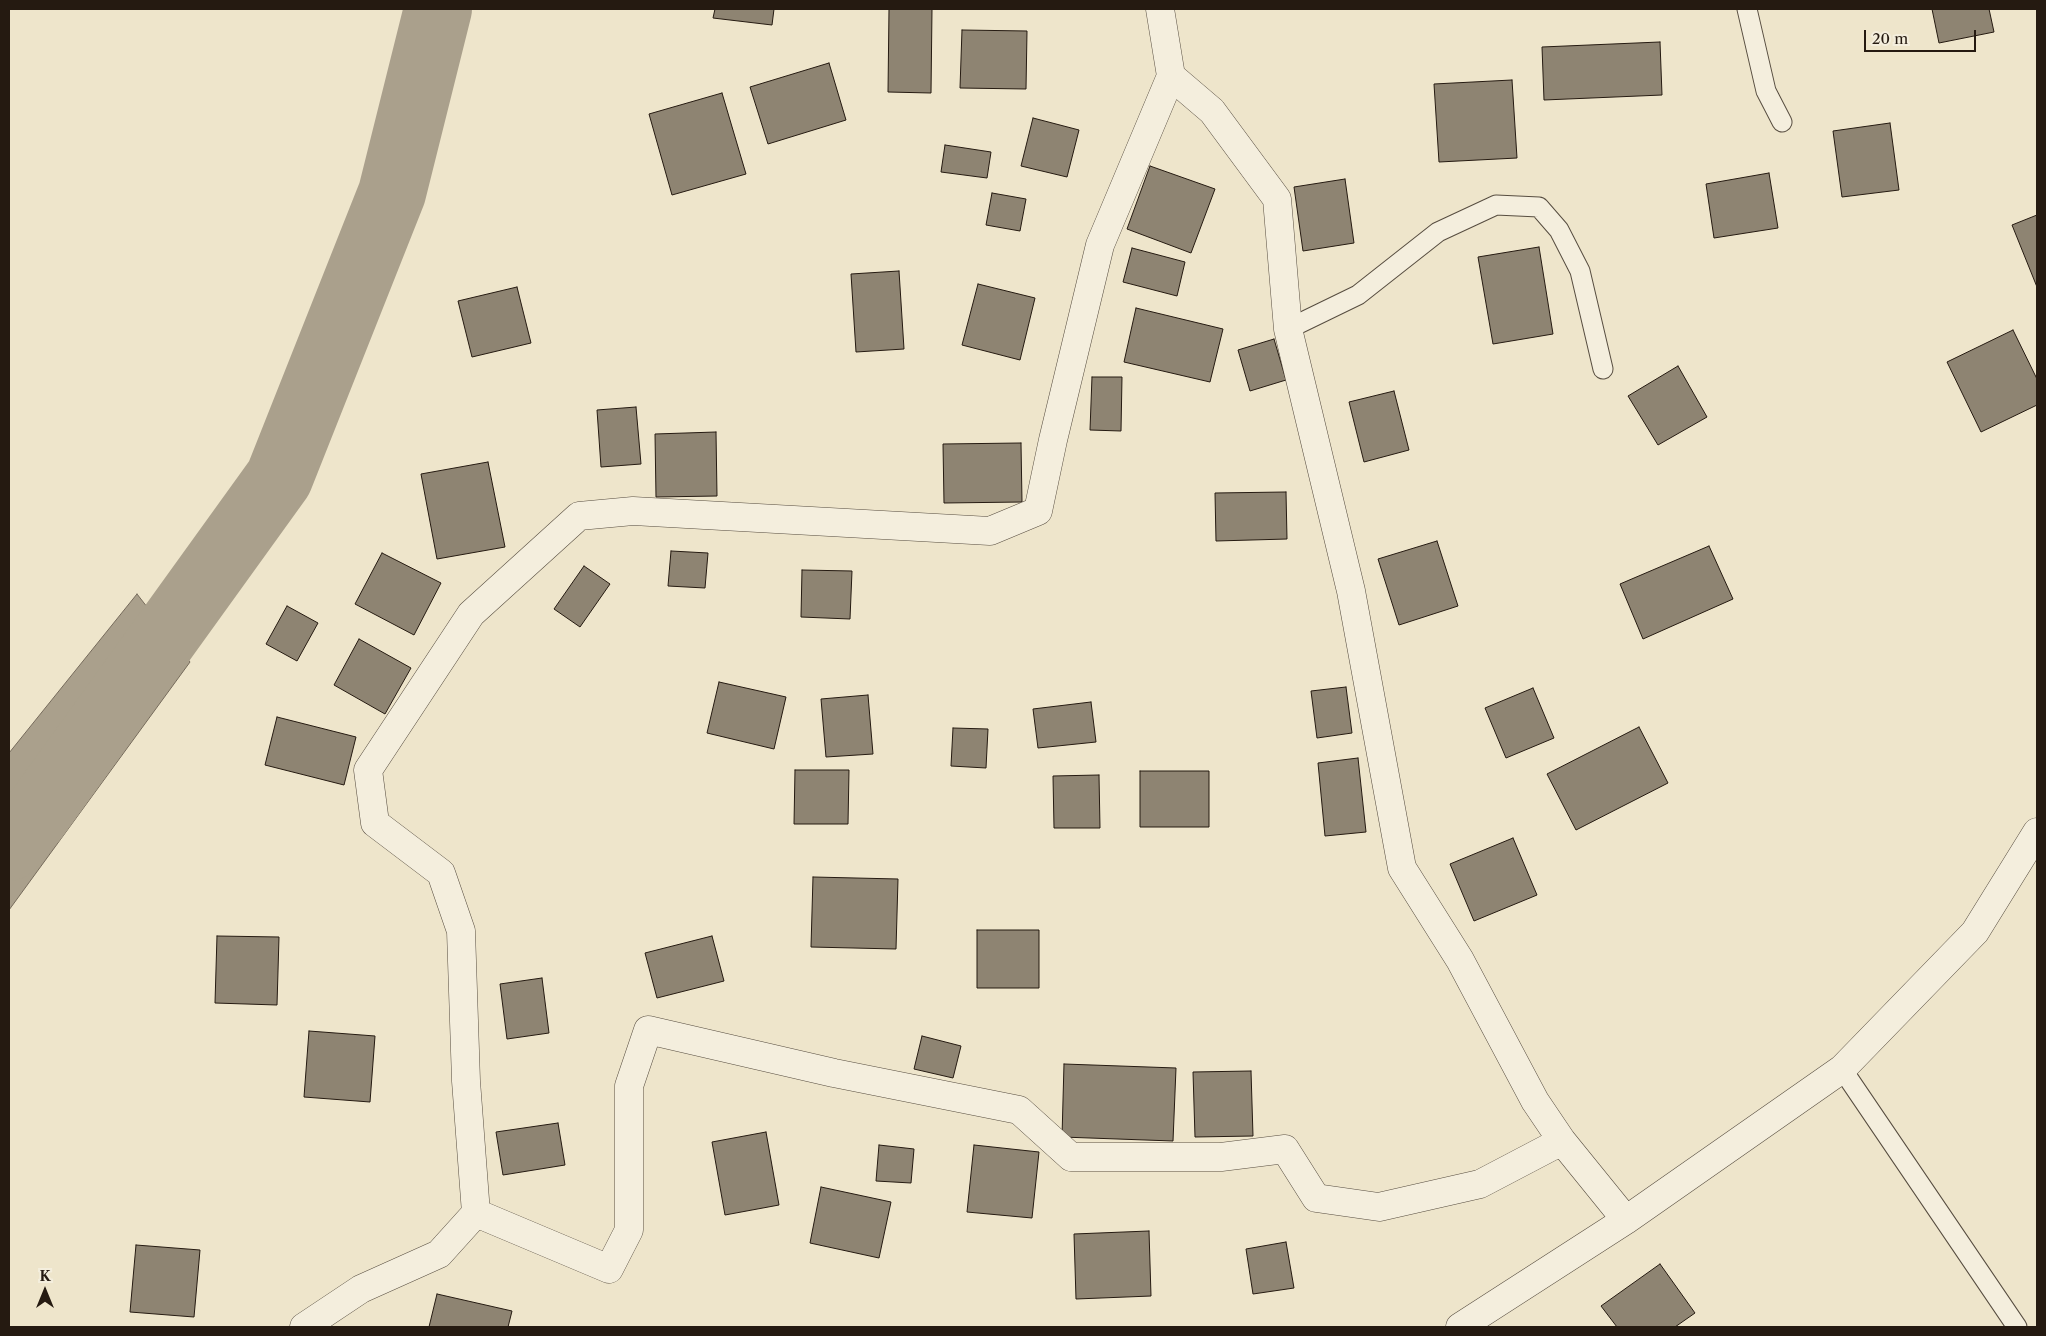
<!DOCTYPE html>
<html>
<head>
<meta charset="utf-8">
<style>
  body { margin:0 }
  #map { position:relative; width:2046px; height:1336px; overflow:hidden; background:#eee5cb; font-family:"Libre Caslon Text",serif }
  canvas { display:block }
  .frame { position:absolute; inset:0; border:10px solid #251a11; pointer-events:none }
  .north { position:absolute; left:20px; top:1266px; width:50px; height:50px; -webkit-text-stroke:4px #f4eedd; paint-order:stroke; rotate:0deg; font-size:14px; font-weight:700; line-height:20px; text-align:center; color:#251a11 }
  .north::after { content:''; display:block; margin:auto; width:18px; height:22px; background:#251a11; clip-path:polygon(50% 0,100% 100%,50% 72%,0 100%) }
  .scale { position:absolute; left:1864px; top:30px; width:112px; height:22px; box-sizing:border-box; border:2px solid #251a11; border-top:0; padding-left:6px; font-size:15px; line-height:18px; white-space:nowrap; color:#251a11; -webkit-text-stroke:4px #f4eedd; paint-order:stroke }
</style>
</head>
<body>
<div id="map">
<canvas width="2046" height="1336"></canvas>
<div class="frame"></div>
<div class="north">K</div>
<div class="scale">20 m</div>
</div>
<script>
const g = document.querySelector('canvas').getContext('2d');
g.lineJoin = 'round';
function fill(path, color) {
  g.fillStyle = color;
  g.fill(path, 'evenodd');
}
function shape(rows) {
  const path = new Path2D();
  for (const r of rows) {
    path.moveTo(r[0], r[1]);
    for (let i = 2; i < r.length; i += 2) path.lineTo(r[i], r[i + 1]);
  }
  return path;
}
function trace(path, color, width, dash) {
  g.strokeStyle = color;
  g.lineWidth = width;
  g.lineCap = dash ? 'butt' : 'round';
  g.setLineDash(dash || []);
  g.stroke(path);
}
const water = shape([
  [137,594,190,662,9,910,9,753,137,594]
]);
const river = shape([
  [9,847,34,818,279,478,392,193,438,9]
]);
const building = shape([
  [715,9,774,9,772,25,713,18,715,9],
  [889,9,932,9,931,93,888,92,889,9],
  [1932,9,1989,9,1994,32,1939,43,1932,9],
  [962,30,1027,31,1026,89,960,88,962,30],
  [1660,42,1662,95,1544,100,1542,47,1660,42],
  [829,63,846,120,768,144,750,87,829,63],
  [1512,80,1517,158,1439,162,1434,84,1512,80],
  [722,93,746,174,672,195,649,114,722,93],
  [1033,118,1079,130,1067,177,1021,166,1033,118],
  [1890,123,1899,190,1842,197,1833,131,1890,123],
  [945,145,991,152,987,178,941,172,945,145],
  [1150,166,1215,189,1191,253,1127,229,1150,166],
  [1769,173,1778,228,1714,238,1706,184,1769,173],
  [1345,179,1354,243,1303,251,1294,187,1345,179],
  [992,193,1026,199,1020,231,986,225,992,193],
  [2037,215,2037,287,2012,225,2037,215],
  [1539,247,1553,334,1493,344,1478,257,1539,247],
  [1132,248,1185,262,1177,296,1123,282,1132,248],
  [899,271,904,349,856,352,851,274,899,271],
  [978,284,1035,298,1020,360,962,345,978,284],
  [517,287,531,343,472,357,458,301,517,287],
  [1136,308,1223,329,1210,382,1124,362,1136,308],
  [2013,330,2037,379,2037,405,1981,432,1947,362,2013,330],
  [1274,339,1286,380,1250,391,1238,350,1274,339],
  [1678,366,1707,417,1658,445,1628,396,1678,366],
  [1092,377,1122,377,1121,431,1090,430,1092,377],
  [1394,391,1409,450,1364,462,1349,402,1394,391],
  [636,407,641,464,601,467,597,410,636,407],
  [716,432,717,496,656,497,655,434,716,432],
  [1021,443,1022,502,944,503,943,444,1021,443],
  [488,462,505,547,437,559,421,474,488,462],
  [1286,492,1287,539,1216,541,1215,493,1286,492],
  [1437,541,1458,606,1399,625,1378,559,1437,541],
  [1709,546,1733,599,1643,639,1620,584,1709,546],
  [671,551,708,553,705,588,668,586,671,551],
  [382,553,441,583,414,635,355,604,382,553],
  [584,566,610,584,580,627,554,609,584,566],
  [802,570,852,571,850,619,801,617,802,570],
  [287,606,318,623,297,661,266,644,287,606],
  [359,639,411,668,385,714,334,685,359,639],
  [719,682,786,697,774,749,707,733,719,682],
  [1346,687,1352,733,1317,738,1311,691,1346,687],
  [1533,688,1554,738,1506,758,1485,708,1533,688],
  [868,695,873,754,826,757,821,699,868,695],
  [1091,702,1096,742,1038,748,1033,709,1091,702],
  [277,717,356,737,344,785,265,765,277,717],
  [1639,727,1668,783,1576,830,1547,774,1639,727],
  [953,728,988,729,986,768,951,766,953,728],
  [1358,758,1366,832,1325,836,1318,763,1358,758],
  [795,770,849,770,848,824,794,824,795,770],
  [1140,771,1209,771,1209,827,1140,827,1140,771],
  [1099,775,1100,828,1054,828,1053,776,1099,775],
  [1513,838,1537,895,1474,921,1450,864,1513,838],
  [813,877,898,879,896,949,811,947,813,877],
  [977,930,1039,930,1039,988,977,988,977,930],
  [217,936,279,937,277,1005,215,1003,217,936],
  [712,936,724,981,657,998,645,953,712,936],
  [542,978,549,1033,507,1039,500,984,542,978],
  [309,1031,375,1036,370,1102,304,1097,309,1031],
  [922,1036,961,1046,953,1078,914,1069,922,1036],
  [1064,1064,1176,1068,1173,1141,1062,1137,1064,1064],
  [1251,1071,1253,1136,1195,1137,1193,1072,1251,1071],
  [558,1123,565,1165,503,1175,496,1132,558,1123],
  [766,1132,779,1205,725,1215,712,1142,766,1132],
  [879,1145,914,1149,911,1183,876,1181,879,1145],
  [974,1145,1039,1152,1032,1218,967,1212,974,1145],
  [821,1187,891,1202,879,1258,810,1243,821,1187],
  [1149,1231,1151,1296,1076,1299,1074,1234,1149,1231],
  [1286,1242,1294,1288,1253,1294,1246,1249,1286,1242],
  [136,1245,200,1250,194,1317,130,1312,136,1245],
  [1660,1264,1695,1313,1675,1327,1617,1327,1601,1306,1660,1264],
  [437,1294,512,1311,508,1327,429,1327,437,1294]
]);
const lane = shape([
  [1747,9,1766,91,1782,122],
  [1288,329,1358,295,1438,232,1496,205,1539,207,1559,230,1580,271,1603,369],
  [1842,1069,2017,1327]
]);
const street = shape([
  [1171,76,1212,111,1277,199,1288,329,1351,591,1402,868,1460,960,1535,1101,1562,1141,1626,1220],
  [476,1213,609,1269,629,1230,629,1086,648,1030,834,1073,1019,1110,1071,1157,1221,1157,1285,1149,1316,1198,1379,1207,1480,1184,1562,1141],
  [304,1327,361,1289,439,1254,476,1213,466,1081,461,931,441,873,375,823,368,770,471,614,579,516,633,511,990,531,1038,511,1053,440,1100,245,1171,76,1160,9],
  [1460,1327,1626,1220,1842,1069,1975,932,2037,832]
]);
fill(water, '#aaa08c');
trace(water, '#756a5b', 1);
trace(river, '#aaa08c', 68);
fill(building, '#8e8472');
trace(building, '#251a11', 1);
trace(lane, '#574d40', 21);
trace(street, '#574d40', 29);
trace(lane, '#f4eedd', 19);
trace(street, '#f4eedd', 28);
</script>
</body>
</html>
